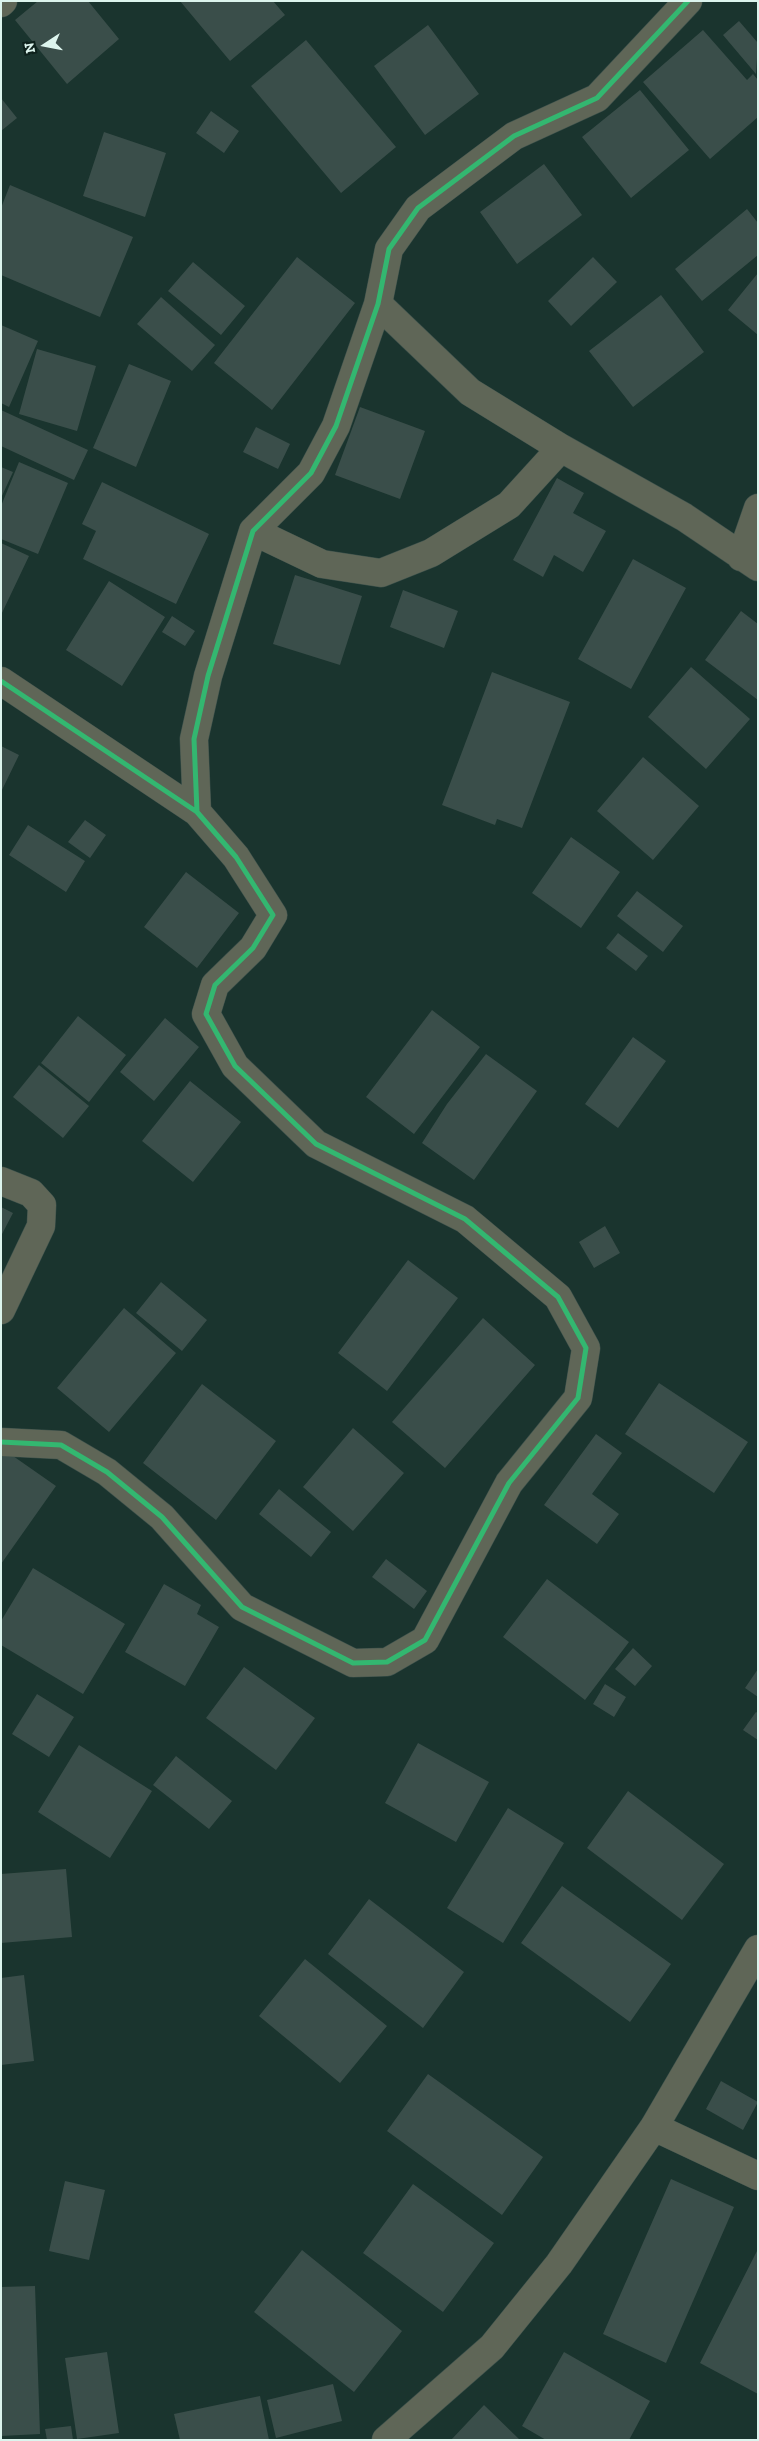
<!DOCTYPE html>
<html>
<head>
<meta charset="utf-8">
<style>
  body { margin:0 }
  #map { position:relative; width:759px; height:2441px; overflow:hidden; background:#1a342e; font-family:"Zilla Slab",serif }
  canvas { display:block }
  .frame { position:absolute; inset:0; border:2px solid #dcf4ed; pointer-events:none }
  .north { position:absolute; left:20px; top:20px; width:50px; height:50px; -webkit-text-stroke:4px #0e211c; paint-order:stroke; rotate:259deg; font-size:14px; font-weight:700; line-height:20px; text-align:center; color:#dcf4ed }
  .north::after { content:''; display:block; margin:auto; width:18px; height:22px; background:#dcf4ed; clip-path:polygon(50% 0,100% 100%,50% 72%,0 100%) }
</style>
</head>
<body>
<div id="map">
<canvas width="759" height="2441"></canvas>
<div class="frame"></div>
<div class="north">N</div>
</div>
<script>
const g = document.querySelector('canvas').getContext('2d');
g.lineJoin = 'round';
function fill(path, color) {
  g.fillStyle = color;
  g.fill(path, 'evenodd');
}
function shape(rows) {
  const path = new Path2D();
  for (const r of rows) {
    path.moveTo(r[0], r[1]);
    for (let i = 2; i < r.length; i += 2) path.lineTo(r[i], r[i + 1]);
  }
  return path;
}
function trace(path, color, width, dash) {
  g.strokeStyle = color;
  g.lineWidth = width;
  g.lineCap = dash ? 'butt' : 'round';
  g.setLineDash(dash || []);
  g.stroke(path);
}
const building = shape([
  [38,1,88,1,119,39,67,84,15,20],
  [180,1,273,1,285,15,230,61],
  [739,21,758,43,756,74,723,35],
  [428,25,479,94,425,135,374,66],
  [703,30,747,80,753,74,758,80,758,117,710,159,643,82],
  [306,40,396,147,341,193,251,86],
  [640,90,689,150,631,198,582,137],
  [1,98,17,118,1,131],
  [211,111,239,131,224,153,196,133],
  [104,132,166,153,145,217,83,196],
  [544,164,582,215,517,264,480,212],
  [10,185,133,237,100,317,1,275,1,208],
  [747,209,758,223,758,255,702,301,675,269],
  [297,257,355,303,272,410,214,363],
  [593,257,617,282,571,326,548,301],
  [193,262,245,306,221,335,168,291],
  [758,273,758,335,728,310],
  [661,295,704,352,633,407,589,351],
  [161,297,215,345,192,371,137,324],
  [1,325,38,341,9,407,1,403],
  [37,349,96,366,77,431,19,414],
  [129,364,171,381,136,467,93,448],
  [360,407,425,431,400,499,335,475],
  [1,410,88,450,74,480,1,446],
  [256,427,290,444,278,469,243,452],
  [19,462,68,483,38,554,1,539,1,506],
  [1,467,13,472,1,498],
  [557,478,584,493,573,513,606,531,583,572,554,555,543,577,513,560],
  [102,482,209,534,176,604,83,559,96,531,82,524],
  [1,543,29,556,1,615],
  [633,559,686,588,631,689,578,659],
  [295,575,362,596,340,665,273,644],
  [109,581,165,617,122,686,66,650],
  [403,590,458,611,444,648,390,627],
  [741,611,758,624,758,700,705,660],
  [172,616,195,631,185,646,162,632],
  [691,667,750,719,706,769,648,717],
  [492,672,570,702,522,828,497,819,495,825,442,805],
  [1,746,19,755,1,792],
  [643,757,699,806,653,860,597,811],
  [85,820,106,835,90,858,68,842],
  [28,825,85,861,66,892,9,855],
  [571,837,620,872,581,928,532,893],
  [186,872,239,913,197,968,144,927],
  [637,891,683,926,663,952,617,916],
  [618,933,648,956,636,971,606,948],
  [432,1010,480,1047,414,1134,366,1097],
  [78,1016,126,1055,89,1102,41,1063],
  [165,1018,199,1047,154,1101,120,1072],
  [633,1037,666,1061,618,1128,585,1104],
  [486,1054,537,1091,474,1180,422,1143,447,1104],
  [39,1065,89,1106,63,1138,13,1097],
  [190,1081,241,1122,193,1182,142,1141],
  [1,1207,13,1213,1,1236],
  [605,1226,620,1253,594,1268,579,1242],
  [408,1260,458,1298,387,1391,338,1353],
  [161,1282,207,1320,182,1351,136,1313],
  [124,1308,176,1353,109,1432,57,1388],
  [483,1318,535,1365,445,1468,392,1422],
  [659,1383,748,1442,714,1493,625,1434],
  [202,1384,276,1441,216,1520,143,1463],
  [353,1428,404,1473,353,1531,303,1487],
  [596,1434,622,1453,592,1494,619,1514,597,1544,544,1505],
  [3,1449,56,1486,1,1564,1,1451],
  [279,1489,331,1532,311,1557,259,1514],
  [386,1559,427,1591,414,1609,372,1577],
  [33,1568,125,1624,83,1694,1,1645,1,1621],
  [547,1579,629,1642,585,1700,503,1637],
  [164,1584,201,1605,197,1614,219,1627,185,1686,125,1652],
  [633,1648,652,1666,635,1686,615,1669],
  [244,1667,315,1718,276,1770,206,1718],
  [758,1669,758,1697,745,1688],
  [605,1684,626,1697,614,1717,593,1704],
  [37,1694,74,1717,49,1757,12,1734],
  [756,1712,758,1713,758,1740,743,1730],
  [418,1743,489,1782,456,1842,385,1803],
  [79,1745,152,1791,110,1858,38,1812],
  [176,1756,232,1801,209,1829,153,1785],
  [628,1791,724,1864,682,1920,587,1848],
  [508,1808,564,1843,503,1943,447,1908],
  [66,1869,72,1937,1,1943,1,1874],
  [562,1886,671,1964,630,2022,521,1943],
  [369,1899,464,1972,423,2028,328,1954],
  [305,1959,387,2026,340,2083,259,2016],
  [24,1975,34,2061,1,2065,1,1978],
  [428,2074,543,2157,502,2215,387,2131],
  [721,2081,758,2102,743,2130,706,2109],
  [671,2179,734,2207,666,2363,603,2334],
  [65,2181,105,2190,89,2260,49,2251],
  [413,2184,494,2243,443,2312,363,2253],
  [758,2249,758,2394,700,2363],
  [302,2250,402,2331,354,2392,254,2312],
  [35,2286,40,2434,1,2436,1,2287],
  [107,2352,119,2433,77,2439,65,2358],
  [564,2352,650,2401,629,2440,546,2440,522,2426],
  [333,2384,342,2421,276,2438,267,2400],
  [260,2396,269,2440,180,2440,174,2414],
  [484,2405,520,2440,451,2440],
  [71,2426,73,2440,47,2440,45,2429]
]);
const street = shape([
  [1,3,3,1],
  [378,304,470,392,561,448],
  [253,531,322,564,381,573,431,553,509,505,561,448,684,517,758,567],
  [741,557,758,508],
  [1,681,197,812,236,857,273,915,253,948,215,985,206,1014,235,1066,316,1144,465,1219,558,1297,586,1348,578,1398,509,1483,425,1640,387,1662,353,1663,242,1607,162,1517,107,1472,61,1445,1,1442],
  [197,812,194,739,208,676,253,531,311,473,336,426,378,304,389,249,418,208,514,136,597,98,688,1],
  [1,1181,31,1193,42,1205,41,1226,1,1310],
  [654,2127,758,2176],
  [386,2440,492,2347,559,2264,654,2127,758,1949]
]);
const cycleway = shape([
  [1,681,197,812,236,857,273,915,253,948,215,985,206,1014,235,1066,316,1144,465,1219,558,1297,586,1348,578,1398,509,1483,425,1640,387,1662,353,1663,242,1607,162,1517,107,1472,61,1445,1,1442],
  [197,812,194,739,208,676,253,531,311,473,336,426,378,304,389,249,418,208,514,136,597,98,688,1]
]);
fill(building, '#3a4e4a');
trace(street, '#3b504b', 29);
trace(street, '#5f6657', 28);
trace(cycleway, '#33b770', 5);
</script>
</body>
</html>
